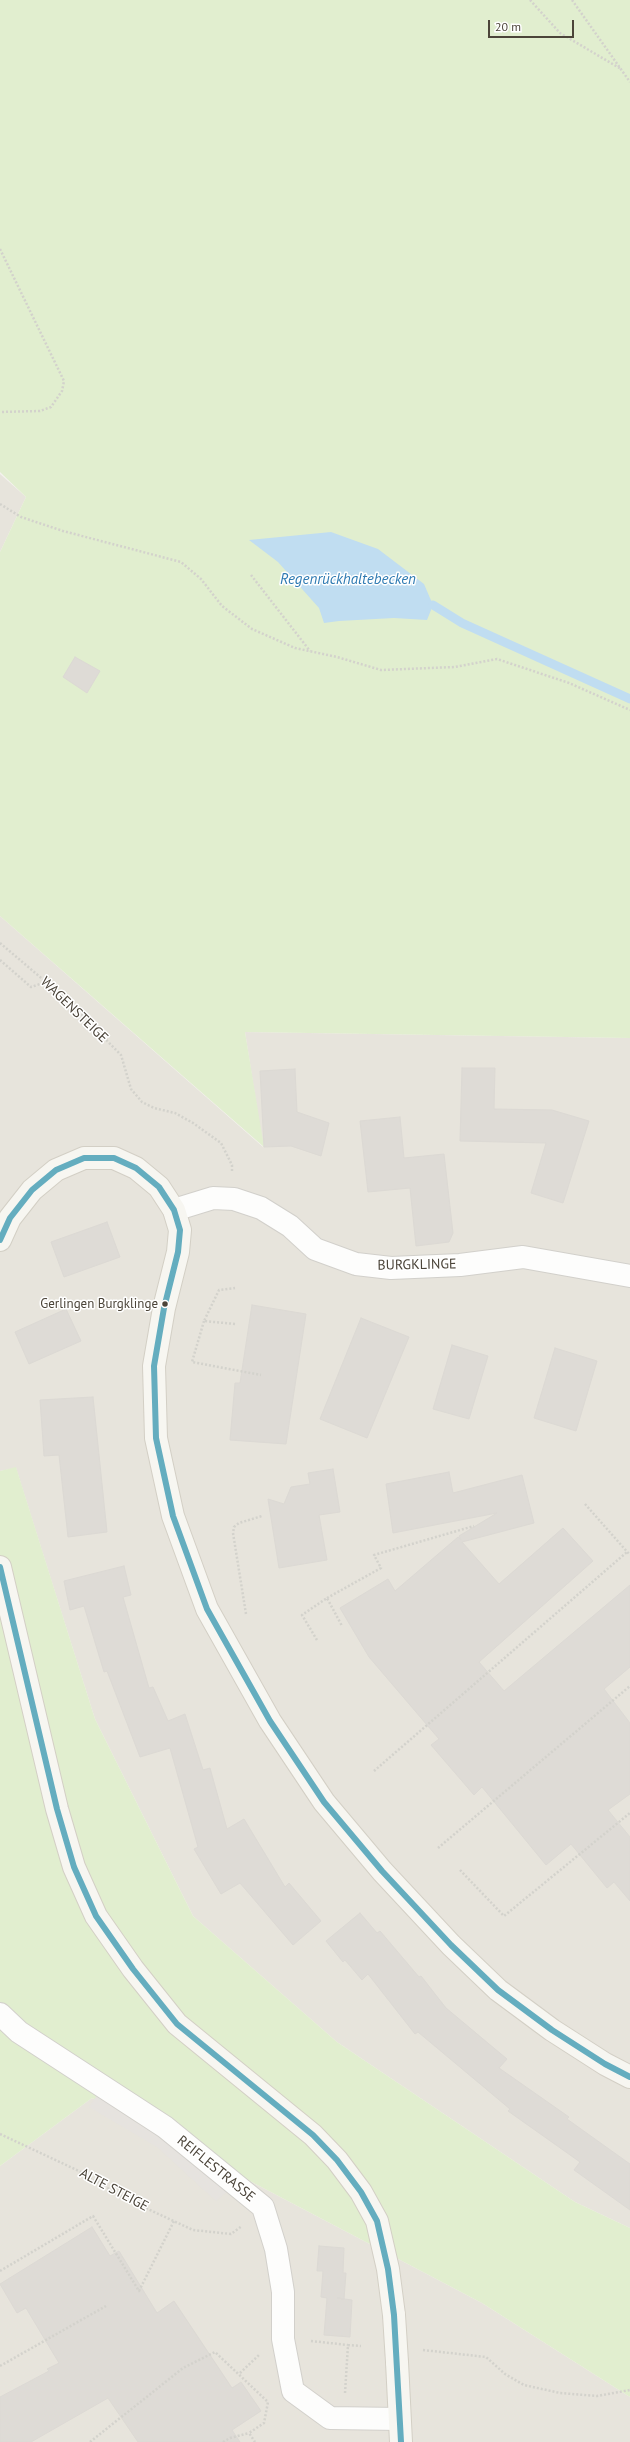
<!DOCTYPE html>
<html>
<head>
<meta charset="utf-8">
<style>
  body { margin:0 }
  #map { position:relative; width:630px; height:2442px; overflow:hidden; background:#f4f2ee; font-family:"PT Sans",sans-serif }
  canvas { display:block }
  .scale { position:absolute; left:488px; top:20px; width:86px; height:18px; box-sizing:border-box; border:2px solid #4b4439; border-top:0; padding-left:5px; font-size:12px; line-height:14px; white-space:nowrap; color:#4b4439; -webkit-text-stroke:3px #fff; paint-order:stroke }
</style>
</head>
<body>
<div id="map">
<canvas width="630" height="2442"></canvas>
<div class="scale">20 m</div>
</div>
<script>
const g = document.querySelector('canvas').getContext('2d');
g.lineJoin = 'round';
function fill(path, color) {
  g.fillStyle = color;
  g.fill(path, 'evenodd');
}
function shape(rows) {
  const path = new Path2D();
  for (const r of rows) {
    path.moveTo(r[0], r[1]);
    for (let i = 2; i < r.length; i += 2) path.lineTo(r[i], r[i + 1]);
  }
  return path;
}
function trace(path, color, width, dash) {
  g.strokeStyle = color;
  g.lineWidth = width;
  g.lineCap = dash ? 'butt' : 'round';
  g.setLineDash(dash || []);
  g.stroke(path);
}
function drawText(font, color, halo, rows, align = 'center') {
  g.font = font + ' "PT Sans",sans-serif';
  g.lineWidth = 3;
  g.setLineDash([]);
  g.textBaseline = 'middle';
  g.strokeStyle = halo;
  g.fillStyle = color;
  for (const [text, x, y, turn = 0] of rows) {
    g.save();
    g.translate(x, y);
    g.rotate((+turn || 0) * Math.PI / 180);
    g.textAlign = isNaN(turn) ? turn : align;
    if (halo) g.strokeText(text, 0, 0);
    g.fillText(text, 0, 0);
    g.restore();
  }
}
const residential = shape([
  [0,474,26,497,0,552],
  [0,916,263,1147,245,1032,630,1038,630,2228,575,2202,337,2042,193,1916,95,1719,16,1468,0,1471],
  [92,2098,482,2303,630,2397,630,2442,0,2442,0,2166]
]);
const green = shape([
  [0,0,630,0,630,1038,245,1032,264,1147,0,916,0,552,26,497,0,472],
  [16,1467,95,1719,193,1916,337,2042,575,2202,630,2228,630,2397,482,2303,92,2098,0,2166,0,1471]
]);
const parking = shape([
  [100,2091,230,2189,216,2201,157,2147,89,2107]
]);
const water = shape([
  [331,532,378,549,424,584,433,605,427,620,394,618,339,621,324,623,319,608,278,562,249,540]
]);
const stream = shape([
  [433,605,462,623,630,699]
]);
const building = shape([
  [75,657,100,671,87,693,63,677,75,657],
  [462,1068,495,1068,494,1109,552,1110,589,1121,563,1203,531,1193,546,1143,460,1141,462,1068],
  [295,1069,297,1112,329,1123,321,1156,291,1146,264,1147,260,1071,295,1069],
  [400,1117,404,1158,444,1154,453,1233,449,1242,416,1246,410,1188,368,1192,360,1121,400,1117],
  [107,1222,120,1257,64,1277,51,1242,107,1222],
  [252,1305,306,1314,286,1444,230,1440,235,1383,240,1383,252,1305],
  [66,1309,81,1341,29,1364,15,1332,66,1309],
  [361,1318,409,1337,367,1438,320,1419,361,1318],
  [452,1345,488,1356,469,1419,433,1409,452,1345],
  [555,1348,597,1361,576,1431,534,1418,555,1348],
  [93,1397,107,1532,68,1537,59,1455,44,1456,40,1400,93,1397],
  [333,1469,340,1512,319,1515,327,1560,279,1568,268,1499,284,1504,291,1487,310,1484,308,1473,333,1469],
  [449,1472,453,1493,522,1475,534,1523,462,1542,499,1584,563,1528,593,1561,479,1662,504,1691,630,1585,630,1667,604,1689,630,1723,630,1794,608,1810,630,1837,630,1901,614,1882,607,1888,571,1844,546,1865,482,1787,474,1795,431,1745,439,1739,369,1657,340,1608,388,1579,395,1591,458,1537,461,1540,459,1536,497,1513,393,1533,386,1484,449,1472],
  [124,1566,131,1595,123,1597,149,1688,153,1687,168,1721,185,1714,203,1770,210,1768,227,1829,244,1819,285,1887,289,1883,321,1921,293,1945,240,1883,221,1894,194,1849,198,1847,170,1748,140,1757,107,1671,104,1672,84,1606,70,1610,64,1581,124,1566],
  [360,1913,377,1933,380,1931,419,1977,421,1976,446,2008,507,2059,499,2068,569,2117,567,2119,630,2164,630,2210,574,2170,580,2162,508,2111,510,2109,418,2032,415,2034,368,1974,362,1980,345,1960,343,1962,326,1941,360,1913],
  [92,2227,110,2256,119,2251,157,2313,174,2301,232,2388,241,2382,261,2411,232,2430,240,2442,138,2442,108,2398,31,2442,0,2442,0,2397,49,2371,47,2369,59,2363,26,2308,17,2313,0,2284,92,2227],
  [319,2246,344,2248,343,2273,346,2273,344,2299,337,2298,352,2300,350,2337,324,2335,327,2298,321,2297,323,2271,317,2271,319,2246]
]);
const path = shape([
  [530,0,560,33,621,69],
  [572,0,630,82],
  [0,249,64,381,62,391,51,407,40,411,0,412],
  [0,504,21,517,63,531,181,562,201,579,222,606,252,629,295,648,337,657,381,670,455,667,497,659,569,683,630,710],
  [251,575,310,651],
  [0,943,66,999,121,1055,131,1089,142,1102,154,1108,175,1113,193,1123,221,1143,232,1165,232,1173],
  [0,960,31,987,46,982],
  [204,1321,192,1362,261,1375],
  [235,1324,204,1321,219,1290,235,1288],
  [585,1504,630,1555],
  [327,1598,381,1568,374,1555,474,1526],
  [246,1614,233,1533,234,1527,239,1523,262,1516],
  [317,1640,302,1615,327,1598,342,1626],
  [374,1771,627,1552],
  [438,1848,630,1686],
  [460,1870,504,1916,630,1813],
  [0,2134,81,2172,124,2198,193,2230,231,2234,242,2226],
  [0,2271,93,2216,139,2291,174,2221],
  [311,2341,348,2345],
  [423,2350,486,2357,505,2374,524,2385,560,2393,597,2396,630,2390],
  [0,2366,106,2306],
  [240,2373,260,2354],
  [345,2393,348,2345,361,2346],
  [90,2442,183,2368,215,2352,268,2402,264,2423,249,2433,255,2442],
  [223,2442,230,2438,249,2433]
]);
const street = shape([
  [174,1210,213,1198,234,1199,261,1208,290,1226,315,1249,356,1264,391,1268,460,1265,523,1257,630,1276],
  [0,2014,19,2032,165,2127,263,2207,276,2249,283,2292,283,2339,293,2391,330,2418,399,2419]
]);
const secondary = shape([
  [0,1240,10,1218,32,1190,56,1170,84,1158,114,1158,136,1168,159,1187,174,1210,180,1230,178,1252,164,1308,154,1366,156,1438,173,1516,207,1609,270,1721,324,1802,382,1871,451,1945,498,1990,552,2030,605,2064,630,2077],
  [0,1567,57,1809,74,1867,96,1916,133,1969,177,2024,313,2135,337,2160,361,2192,377,2221,388,2269,394,2315],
  [397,2362,401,2442]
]);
const secondaryBridge = shape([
  [394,2315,397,2362]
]);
const bus1 = shape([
  [0,1240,10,1218,32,1190,56,1170,84,1158,114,1158,136,1168,159,1187,174,1210,180,1230,178,1252,164,1308,154,1366,156,1438,173,1516,207,1609,270,1721,324,1802,382,1871,451,1945,498,1990,552,2030,605,2064,630,2077],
  [0,1567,57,1809,74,1867,96,1916,133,1969,177,2024,313,2135,337,2160,361,2192,377,2221,388,2269,394,2315,401,2442]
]);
const markers = [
  [165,1304,3.5,"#4b4439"]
];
const busNames = [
  ["Gerlingen Burgklinge",158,1304]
];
const streetNames = [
  ["WAGENSTEIGE",74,1010,44],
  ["BURGKLINGE",417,1265,-1],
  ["REIFLESTRASSE",216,2169,39],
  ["ALTE STEIGE",114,2190,28]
];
const waterNames = [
  ["Regenrückhaltebecken",348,580]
];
fill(residential, '#e7e4dc');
fill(green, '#e1eecf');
fill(parking, '#e6e3df');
fill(water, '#c0ddf1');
trace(stream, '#c0ddf1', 9);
fill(building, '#dedbd6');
trace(building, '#dcd9d4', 1);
trace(street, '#d2d0cb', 24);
trace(secondary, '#d3cfc5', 24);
trace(path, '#d3d2cc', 2.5, [2, 2]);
trace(street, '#fdfdfc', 22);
trace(secondary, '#f7f6f1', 22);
trace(secondaryBridge, '#d3cfc5', 24, []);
trace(secondaryBridge, '#f7f6f1', 22);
trace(bus1, '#64adbf', 6);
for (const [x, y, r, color] of markers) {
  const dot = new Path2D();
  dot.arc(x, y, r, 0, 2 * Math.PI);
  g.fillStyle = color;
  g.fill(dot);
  trace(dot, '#fff', 1.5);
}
drawText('13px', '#4b4439', '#fff', busNames, 'right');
drawText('14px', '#4b4439', '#fff', streetNames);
drawText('italic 15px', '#2e7ab2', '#fff', waterNames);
</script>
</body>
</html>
